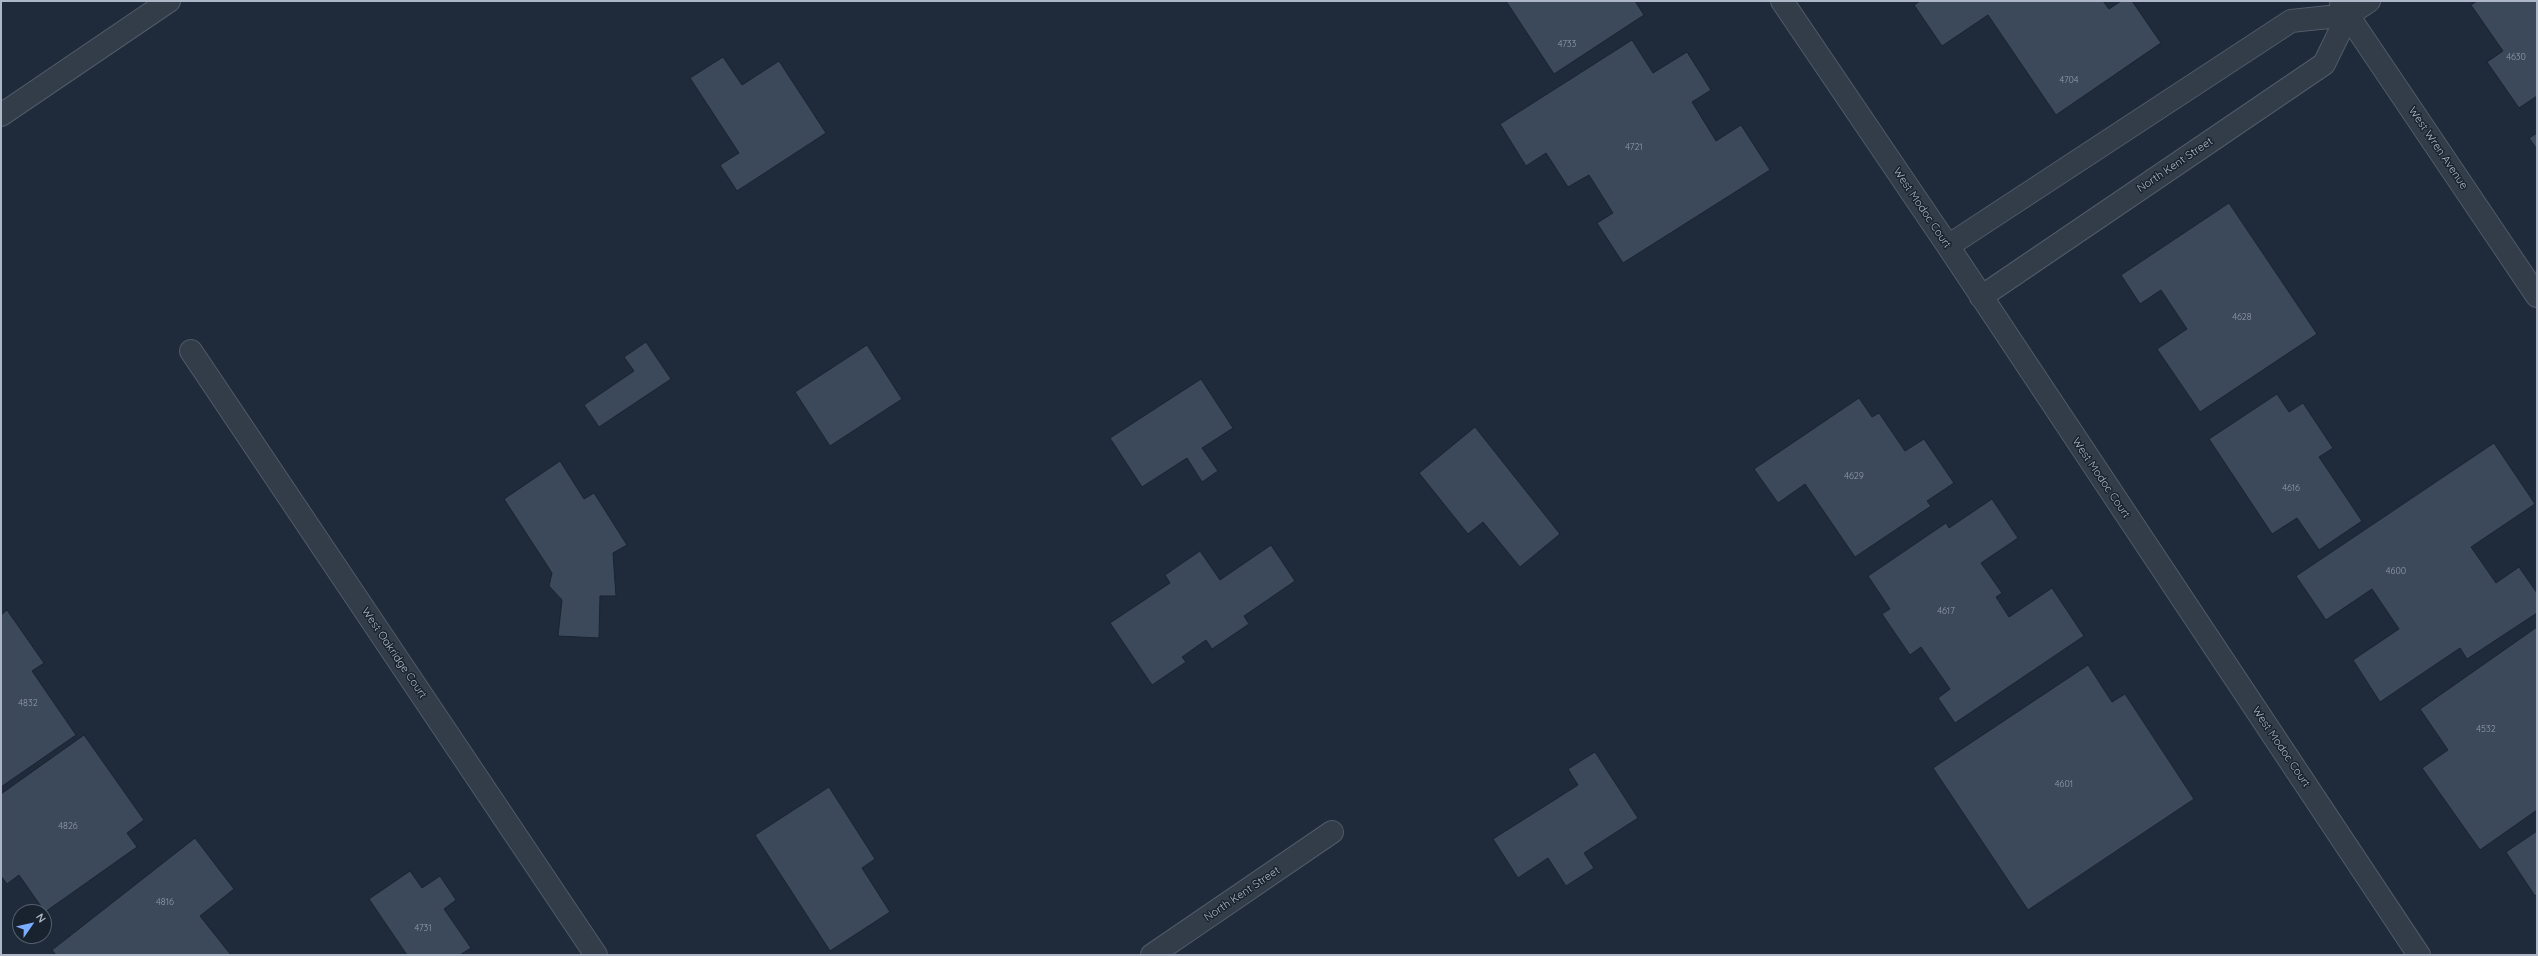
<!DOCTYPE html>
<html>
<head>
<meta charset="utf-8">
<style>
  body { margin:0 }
  #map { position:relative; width:2538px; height:956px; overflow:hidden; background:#1f2b3a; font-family:Quicksand,sans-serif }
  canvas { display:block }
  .frame { position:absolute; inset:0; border:2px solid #aeb7c7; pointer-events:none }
  .north { position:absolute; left:12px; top:904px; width:40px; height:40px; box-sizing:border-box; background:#19222f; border:1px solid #555e6c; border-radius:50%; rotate:56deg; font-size:11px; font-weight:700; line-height:16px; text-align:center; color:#aeb7c7 }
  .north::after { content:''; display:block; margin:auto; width:14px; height:18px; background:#7badff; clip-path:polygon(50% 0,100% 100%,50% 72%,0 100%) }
</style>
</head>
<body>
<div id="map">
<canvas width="2538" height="956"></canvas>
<div class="frame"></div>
<div class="north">N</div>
</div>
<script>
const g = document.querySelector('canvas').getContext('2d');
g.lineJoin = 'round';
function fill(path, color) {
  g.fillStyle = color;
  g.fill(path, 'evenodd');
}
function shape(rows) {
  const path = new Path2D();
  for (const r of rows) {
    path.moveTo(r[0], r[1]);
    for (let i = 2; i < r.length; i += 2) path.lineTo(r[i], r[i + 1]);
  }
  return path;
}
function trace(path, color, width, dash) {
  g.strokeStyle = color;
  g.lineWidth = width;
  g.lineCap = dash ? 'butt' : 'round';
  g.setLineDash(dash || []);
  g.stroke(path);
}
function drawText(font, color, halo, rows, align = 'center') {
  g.font = font + ' Quicksand,sans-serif';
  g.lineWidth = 3;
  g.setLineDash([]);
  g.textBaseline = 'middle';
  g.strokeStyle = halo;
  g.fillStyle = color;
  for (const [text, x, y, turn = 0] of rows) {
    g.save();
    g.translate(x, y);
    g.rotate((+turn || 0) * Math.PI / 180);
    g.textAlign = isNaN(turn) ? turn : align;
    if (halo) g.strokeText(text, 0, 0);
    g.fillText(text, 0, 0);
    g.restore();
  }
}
const building = shape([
  [1506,1,1635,1,1644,15,1554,74,1506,1],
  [1920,1,2103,1,2109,9,2121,1,2132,1,2161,43,2056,115,1988,15,1942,46,1914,5,1920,1],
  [2477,1,2537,1,2537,96,2519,108,2487,62,2503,51,2471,5,2477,1],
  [1632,40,1653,73,1687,52,1711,90,1692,102,1716,141,1741,125,1770,170,1623,263,1597,223,1613,213,1589,175,1568,187,1546,153,1526,166,1500,124,1632,40],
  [723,57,742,85,779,61,826,133,737,191,720,165,739,153,690,78,723,57],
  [2537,133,2537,149,2529,138,2537,133],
  [2229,203,2317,334,2200,412,2157,349,2187,329,2161,290,2140,304,2121,275,2229,203],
  [646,342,671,379,599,427,584,405,634,371,624,357,646,342],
  [867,345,902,399,830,446,795,392,867,345],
  [1201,379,1233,428,1202,448,1218,471,1202,482,1187,458,1142,487,1110,438,1201,379],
  [2277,394,2289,412,2303,403,2333,448,2319,457,2362,521,2319,550,2297,518,2272,534,2209,439,2277,394],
  [1859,398,1872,417,1879,413,1905,451,1924,439,1954,483,1927,501,1931,506,1855,557,1805,484,1778,503,1754,469,1859,398],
  [1475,427,1560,534,1520,567,1483,522,1468,534,1419,473,1475,427],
  [2494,443,2535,504,2471,547,2496,583,2519,567,2537,593,2537,613,2467,659,2460,648,2380,702,2353,660,2399,629,2372,589,2326,620,2296,576,2494,443],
  [560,461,584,499,594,493,627,545,613,553,616,596,600,596,599,638,558,636,562,600,549,586,552,573,504,499,560,461],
  [1992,499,2018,538,1981,563,2002,593,1996,597,2009,617,2052,588,2084,636,1955,723,1938,698,1950,689,1921,647,1910,655,1882,614,1890,609,1868,576,1946,523,1949,528,1992,499],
  [1271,545,1295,581,1244,616,1249,624,1212,649,1206,640,1182,657,1186,662,1152,685,1110,623,1170,583,1165,575,1200,551,1220,580,1271,545],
  [7,610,44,663,32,671,76,735,1,787,1,615,7,610],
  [2537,627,2537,810,2480,850,2422,768,2448,750,2420,709,2537,627],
  [2088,665,2112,702,2125,694,2194,799,2028,910,1933,768,2088,665],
  [84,735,144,820,127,833,137,847,45,912,19,875,7,884,1,876,1,794,84,735],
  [1595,752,1638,818,1584,853,1594,868,1566,886,1548,858,1518,878,1493,839,1578,785,1568,769,1595,752],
  [829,787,875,859,862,868,890,912,830,951,755,835,829,787],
  [2537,831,2537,894,2535,896,2506,852,2537,831],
  [195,838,234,889,200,916,231,955,56,955,52,950,195,838],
  [410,871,422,888,440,876,456,900,444,909,471,948,460,955,407,955,369,899,410,871]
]);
const street = shape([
  [1782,1,1948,246,2419,955],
  [2341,5,2537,296],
  [1,115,169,1],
  [1948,246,2291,21,2348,15,2369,1],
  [1981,297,2324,64,2348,15],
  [191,351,596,955],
  [1152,955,1332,832]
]);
const numberNames = [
  ["4733",1567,44],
  ["4630",2516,57],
  ["4704",2069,80],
  ["4721",1634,147],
  ["4628",2242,317],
  ["4629",1854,476],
  ["4616",2291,488],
  ["4600",2396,571],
  ["4617",1946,611],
  ["4832",28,703],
  ["4532",2486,729],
  ["4601",2064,784],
  ["4826",68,826],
  ["4816",165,902],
  ["4731",423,928]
];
const streetNames = [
  ["West Wren Avenue",2438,148,56],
  ["North Kent Street",2175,165,-34],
  ["West Modoc Court",1922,208,56],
  ["West Modoc Court",2101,478,56],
  ["West Oakridge Court",394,653,56],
  ["West Modoc Court",2281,747,56],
  ["North Kent Street",1242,894,-34]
];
fill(building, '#3b495a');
trace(building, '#1b2431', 1);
trace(street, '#515a68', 24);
trace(street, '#333d4a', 22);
drawText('9px', '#919cac', null, numberNames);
drawText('11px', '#aeb7c7', '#19222f', streetNames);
</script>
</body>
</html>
